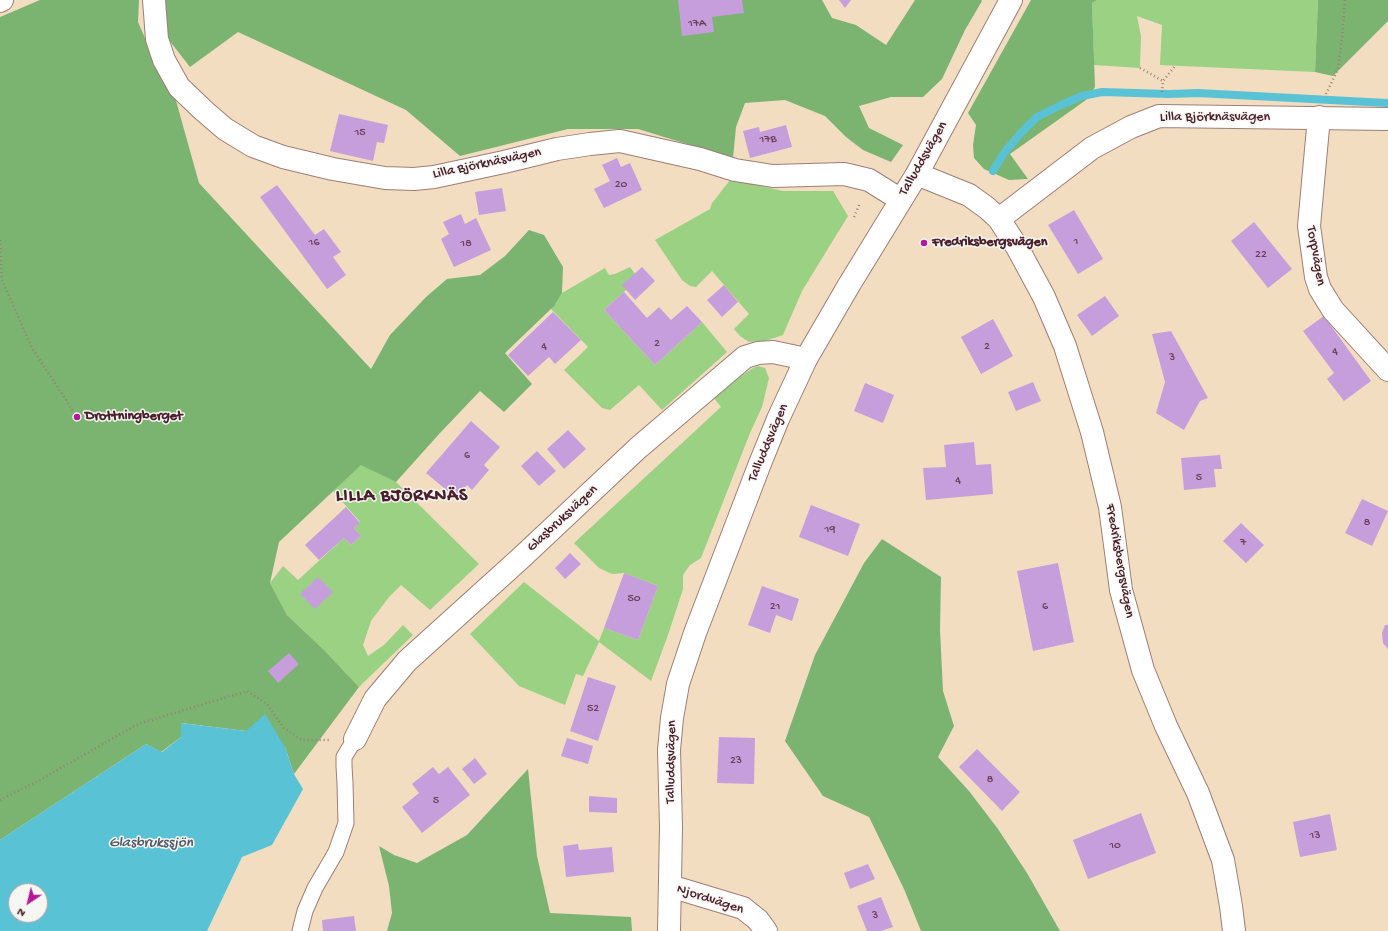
<!DOCTYPE html>
<html>
<head>
<meta charset="utf-8">
<style>
  body { margin:0 }
  #map { position:relative; width:1388px; height:931px; overflow:hidden; background:#f2ddc1; font-family:"Gochi Hand",sans-serif }
  canvas { display:block }
  .north { position:absolute; left:8px; top:883px; width:40px; height:40px; box-sizing:border-box; background:#f6f6f2; border:1px solid #b1a0a2; border-radius:50%; rotate:215deg; font-size:11px; font-weight:700; line-height:16px; text-align:center; color:#4a1f2b }
  .north::after { content:''; display:block; margin:auto; width:14px; height:18px; background:#b5179e; clip-path:polygon(50% 0,100% 100%,50% 72%,0 100%) }
</style>
</head>
<body>
<div id="map">
<canvas width="1388" height="931"></canvas>
<div class="north">N</div>
</div>
<script>
const g = document.querySelector('canvas').getContext('2d');
g.lineJoin = 'round';
function fill(path, color) {
  g.fillStyle = color;
  g.fill(path, 'evenodd');
}
function shape(rows) {
  const path = new Path2D();
  for (const r of rows) {
    path.moveTo(r[0], r[1]);
    for (let i = 2; i < r.length; i += 2) path.lineTo(r[i], r[i + 1]);
  }
  return path;
}
function trace(path, color, width, dash) {
  g.strokeStyle = color;
  g.lineWidth = width;
  g.lineCap = dash ? 'butt' : 'round';
  g.setLineDash(dash || []);
  g.stroke(path);
}
function drawText(font, color, halo, rows, align = 'center') {
  g.font = font + ' "Gochi Hand",sans-serif';
  g.lineWidth = 3;
  g.setLineDash([]);
  g.textBaseline = 'middle';
  g.strokeStyle = halo;
  g.fillStyle = color;
  for (const [text, x, y, turn = 0] of rows) {
    g.save();
    g.translate(x, y);
    g.rotate((+turn || 0) * Math.PI / 180);
    g.textAlign = isNaN(turn) ? turn : align;
    if (halo) g.strokeText(text, 0, 0);
    g.fillText(text, 0, 0);
    g.restore();
  }
}
const green = shape([
  [1097,0,1318,0,1315,72,1160,65,1162,25,1137,16,1141,36,1140,68,1094,65,1092,3],
  [731,179,783,191,833,191,848,216,802,291,783,335,765,341,749,342,740,336,734,329,749,314,712,271,696,287,690,286,682,280,655,240,710,209,712,203],
  [630,267,635,274,626,290,604,310,655,365,702,322,727,352,662,410,639,385,610,410,602,408,564,370,588,347,551,309,562,293,605,268,609,275,615,274],
  [758,366,765,368,769,378,762,407,750,433,701,558,690,565,683,575,683,589,668,635,651,681,599,642,583,676,576,674,565,705,519,686,470,634,524,582,599,641,604,628,638,640,658,586,624,573,612,574,599,568,574,543,721,407,714,398,738,378,753,368],
  [361,464,396,482,479,564,430,610,401,585,389,597,371,621,363,645,368,656,384,645,403,625,413,635,359,687,324,650,287,615,270,583,283,566,298,580,344,538,351,545,361,536,354,528,360,522,333,491]
]);
const forest = shape([
  [40,0,139,0,138,22,162,77,173,90,199,183,371,369,390,335,426,297,447,279,480,275,505,256,529,230,544,235,563,267,562,293,554,306,505,353,532,384,504,412,480,391,440,433,396,482,361,465,279,542,270,583,287,615,324,650,359,687,294,774,285,747,246,731,182,723,181,737,161,752,146,744,0,840,0,17],
  [164,0,822,0,832,18,856,25,886,45,915,0,981,0,982,1,965,30,942,79,923,97,891,97,859,106,869,128,903,145,891,162,863,150,846,137,825,116,785,100,745,103,736,127,733,158,638,129,568,129,460,156,406,110,238,32,190,67,165,35],
  [1031,0,1097,0,1092,3,1095,87,1086,100,1010,154,1028,179,1009,180,984,169,974,158,973,145,976,125,968,113],
  [1318,0,1388,0,1388,21,1333,76,1315,72],
  [882,539,941,577,940,630,943,691,954,726,938,757,969,791,998,829,1027,873,1060,931,921,931,904,889,869,817,823,796,785,741,815,655,864,563],
  [528,769,537,856,550,913,631,917,632,931,387,931,392,913,389,886,379,846,394,855,417,863,467,835]
]);
const water = shape([
  [265,714,285,747,294,774,303,789,272,845,242,857,207,931,0,931,0,840,146,744,162,752,181,737,181,723,246,731],
  [16,891,40,891,40,915,16,915]
]);
const stream = shape([
  [993,171,1004,153,1020,134,1037,117,1061,105,1082,96,1102,92,1169,94,1198,93,1387,103]
]);
const building = shape([
  [678,0,742,0,744,13,712,17,714,32,682,36],
  [839,0,851,0,845,8],
  [339,114,388,125,384,143,377,142,373,161,330,151],
  [786,125,792,147,750,158,743,131,759,127,760,132],
  [617,158,621,167,630,163,642,190,604,208,594,189,610,181,602,165],
  [277,185,315,235,324,229,341,252,333,257,346,275,327,289,260,197],
  [502,188,506,211,479,215,475,192],
  [1074,210,1103,259,1078,274,1048,225],
  [461,214,465,224,476,218,491,250,454,267,441,239,449,234,443,222],
  [1254,222,1292,269,1268,288,1231,241],
  [642,267,655,281,635,300,622,285],
  [724,285,738,302,722,317,707,300],
  [624,292,647,318,659,307,671,320,687,306,702,322,655,365,604,310],
  [1105,296,1119,316,1092,336,1077,315],
  [553,312,581,340,555,364,549,357,528,376,508,355],
  [1324,316,1371,381,1344,401,1327,379,1334,373,1303,331],
  [993,319,1013,356,981,374,961,337],
  [1171,331,1208,398,1200,401,1184,430,1156,413,1165,382,1152,334],
  [1033,382,1041,401,1016,411,1008,392],
  [865,383,894,395,883,423,854,411],
  [471,421,500,447,484,465,489,470,472,490,467,485,456,498,426,473],
  [568,430,586,449,564,469,547,449],
  [974,442,976,465,991,464,993,494,926,500,923,468,946,467,944,445],
  [537,451,556,471,539,486,521,466],
  [1220,455,1222,469,1214,469,1216,487,1184,490,1181,458],
  [1362,499,1388,511,1372,546,1345,533],
  [811,505,860,524,848,556,799,537],
  [346,507,360,523,354,528,361,536,351,545,344,538,319,560,305,545],
  [1241,523,1264,545,1246,563,1223,541],
  [570,553,581,564,565,579,555,568],
  [1058,563,1074,642,1033,651,1017,571],
  [624,573,658,586,638,640,604,628],
  [318,577,333,592,315,609,300,594],
  [762,586,799,599,792,621,776,615,770,633,748,625],
  [1385,625,1388,625,1388,649,1383,643,1382,633],
  [289,653,299,664,278,683,268,671],
  [588,677,616,686,598,741,570,731],
  [719,737,755,738,754,784,717,783],
  [567,738,593,746,588,764,561,756],
  [977,749,1020,792,1002,811,959,767],
  [475,758,487,774,474,784,462,769],
  [433,767,439,774,448,767,470,795,422,833,402,807,419,793,412,784],
  [589,796,617,798,617,813,589,812],
  [1141,813,1156,853,1088,879,1073,840],
  [1330,814,1337,850,1300,857,1293,822],
  [578,844,579,850,612,847,614,872,566,877,563,846],
  [868,864,875,879,850,889,844,873],
  [881,897,893,927,881,931,867,931,857,906],
  [354,916,356,931,323,931,322,920]
]);
const path = shape([
  [1140,68,1163,81],
  [1162,92,1163,81,1175,66],
  [1326,94,1338,69,1342,37,1345,0],
  [854,217,860,203],
  [0,240,2,280,32,348,77,417],
  [0,800,40,780,138,724,247,691,267,704,284,728,302,740,331,740]
]);
const service = shape([
  [300,931,305,911,315,888,336,852,346,823,345,783,344,766,344,757,355,739]
]);
const minor = shape([
  [154,0,157,39,164,60,179,87,203,110,225,129,253,146,283,157,333,169,385,178,414,179,434,177,504,162,557,149,590,144,620,141,700,159,735,170,773,176,844,174,869,180,901,200],
  [0,1,2,0],
  [1319,117,1309,226,1316,277,1320,289,1333,310,1388,370],
  [917,174,969,195,987,208,999,219,1092,148,1131,127,1159,116,1388,119],
  [999,219,1017,247,1044,297,1065,346,1092,432,1110,507,1121,590,1143,670,1166,726,1198,793,1223,860,1231,906,1234,931],
  [355,739,375,699,407,661,522,557,638,448,745,357,758,353,773,352,806,359],
  [670,886,743,908,758,920,766,931]
]);
const tertiary = shape([
  [669,931,671,827,669,750,672,718,678,684,695,633,759,466,778,419,806,359,849,285,917,174,1011,0]
]);
const markers = [
  [924,243,4,"#b5179e"],
  [77,417,4,"#b5179e"]
];
const numberNames = [
  ["17A",697,24],
  ["15",360,133],
  ["17B",768,140],
  ["20",621,185],
  ["1",1076,242],
  ["16",314,243],
  ["18",466,244],
  ["22",1261,255],
  ["2",657,344],
  ["4",544,347],
  ["2",987,347],
  ["4",1335,352],
  ["3",1172,358],
  ["6",467,456],
  ["5",1199,478],
  ["4",958,481],
  ["8",1367,523],
  ["19",830,530],
  ["7",1243,543],
  ["50",634,599],
  ["21",775,607],
  ["6",1045,607],
  ["52",593,709],
  ["23",736,761],
  ["8",990,780],
  ["5",436,801],
  ["13",1315,836],
  ["10",1115,846],
  ["3",875,916]
];
const streetNames = [
  ["Lilla Björknäsvägen",1215,118],
  ["Talluddsvägen",924,159,-60],
  ["Lilla Björknäsvägen",487,164,-12],
  ["Torpvägen",1315,256,80],
  ["Talluddsvägen",769,443,-67],
  ["Glasbruksvägen",563,519,-43],
  ["Fredriksbergsvägen",1119,561,80],
  ["Talluddsvägen",672,762,-89],
  ["Njordvägen",710,900,18]
];
const poiNames = [
  ["Fredriksbergsvägen",932,243],
  ["Drottningberget",85,417]
];
const waterNames = [
  ["Glasbrukssjön",151,844]
];
const districtNames = [
  ["LILLA BJÖRKNÄS",402,497]
];
fill(green, '#9ad183');
fill(forest, '#7bb371');
fill(water, '#59c3d5');
trace(stream, '#59c3d5', 8);
fill(building, '#c79edc');
trace(service, '#9e7e76', 17);
trace(minor, '#9e7e76', 24);
trace(tertiary, '#9e7e76', 24);
trace(path, '#9e7e76', 2.5, [1, 3]);
trace(service, '#fff', 15);
trace(minor, '#fff', 22);
trace(tertiary, '#fff', 22);
for (const [x, y, r, color] of markers) {
  const dot = new Path2D();
  dot.arc(x, y, r, 0, 2 * Math.PI);
  g.fillStyle = color;
  g.fill(dot);
  trace(dot, '#f6f6f2', 1.5);
}
drawText('12px', '#693f57', null, numberNames);
drawText('14px', '#4a1f2b', '#f6f6f2', streetNames);
drawText('bold 14px', '#4a1f2b', '#f6f6f2', poiNames, 'left');
drawText('italic 15px', '#4f5866', '#f6f6f2', waterNames);
g.letterSpacing = '1px';
drawText('bold 18px', '#4a1f2b', '#f6f6f2', districtNames);
g.letterSpacing = '0px';
</script>
</body>
</html>
